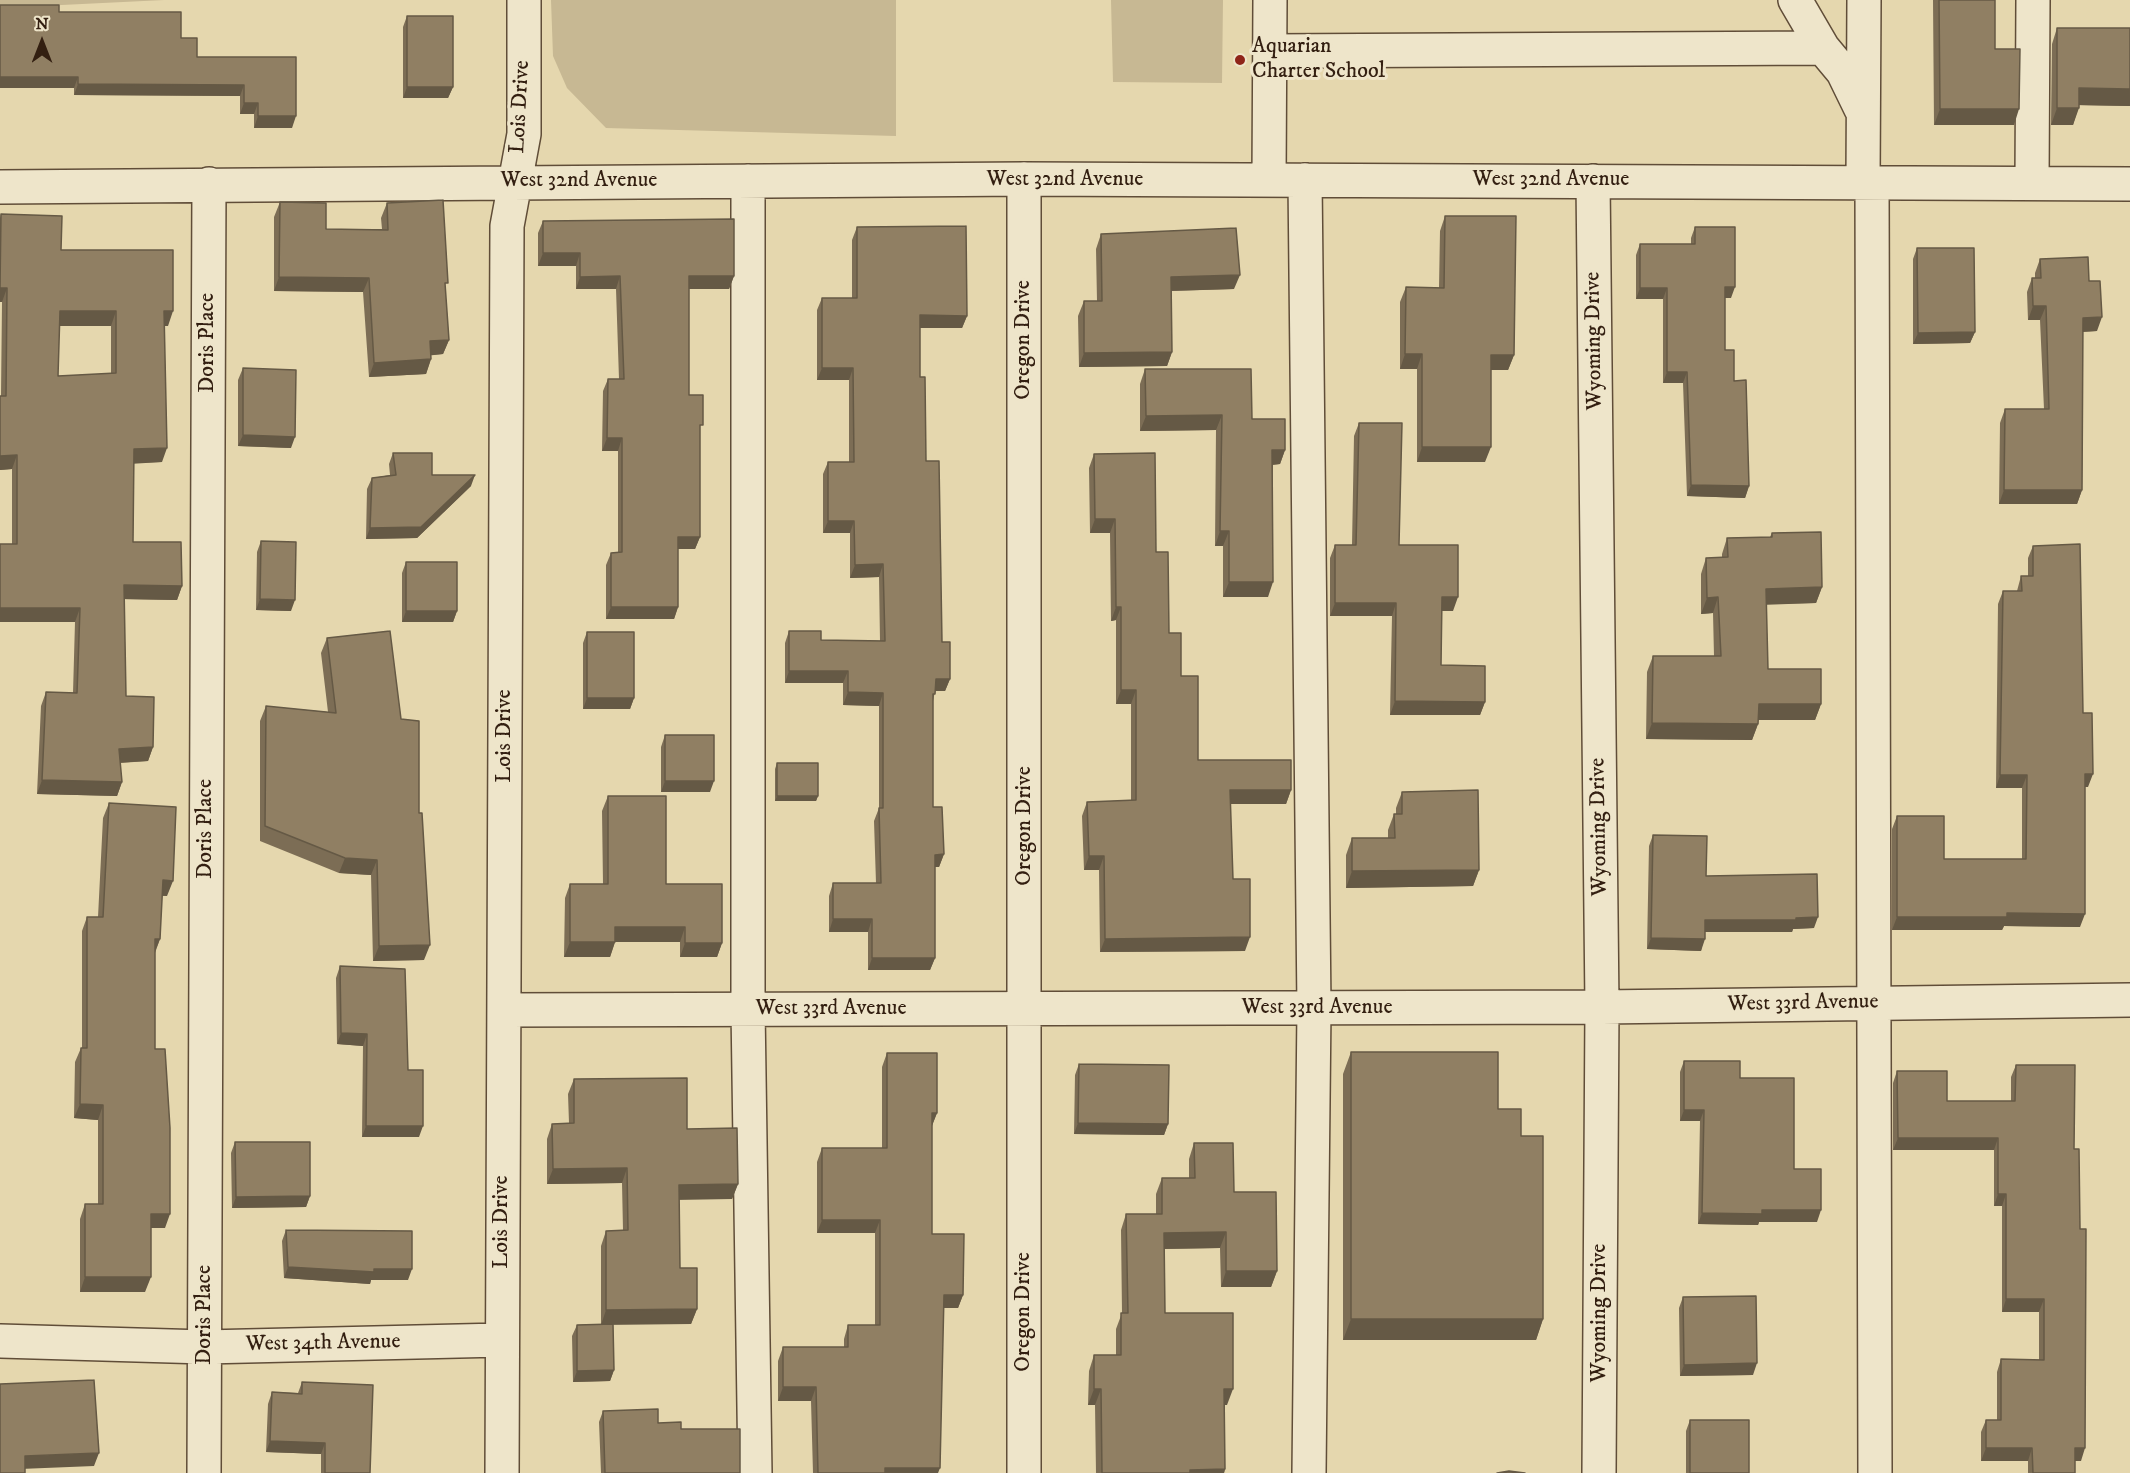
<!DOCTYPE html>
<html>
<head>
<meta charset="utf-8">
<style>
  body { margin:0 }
  #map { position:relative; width:2130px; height:1473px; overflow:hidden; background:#e5d7ae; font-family:"IM FELL DW Pica",serif }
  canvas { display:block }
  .north { position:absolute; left:12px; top:12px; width:60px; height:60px; -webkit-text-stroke:4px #eee5ca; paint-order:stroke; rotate:0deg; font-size:16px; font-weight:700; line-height:24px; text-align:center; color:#331f11 }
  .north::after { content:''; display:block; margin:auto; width:21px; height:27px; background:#331f11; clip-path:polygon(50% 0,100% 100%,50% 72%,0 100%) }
</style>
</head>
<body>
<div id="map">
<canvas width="2130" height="1473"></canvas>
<div class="north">N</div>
</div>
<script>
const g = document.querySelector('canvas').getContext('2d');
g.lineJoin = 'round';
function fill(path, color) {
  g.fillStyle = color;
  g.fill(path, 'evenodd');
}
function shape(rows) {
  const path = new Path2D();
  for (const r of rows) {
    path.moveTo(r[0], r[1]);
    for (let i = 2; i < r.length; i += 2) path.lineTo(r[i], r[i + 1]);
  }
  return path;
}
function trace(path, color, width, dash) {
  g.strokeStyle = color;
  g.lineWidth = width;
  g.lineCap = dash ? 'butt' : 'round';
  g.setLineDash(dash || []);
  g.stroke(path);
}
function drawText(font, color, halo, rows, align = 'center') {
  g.font = font + ' "IM FELL DW Pica",serif';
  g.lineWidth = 6;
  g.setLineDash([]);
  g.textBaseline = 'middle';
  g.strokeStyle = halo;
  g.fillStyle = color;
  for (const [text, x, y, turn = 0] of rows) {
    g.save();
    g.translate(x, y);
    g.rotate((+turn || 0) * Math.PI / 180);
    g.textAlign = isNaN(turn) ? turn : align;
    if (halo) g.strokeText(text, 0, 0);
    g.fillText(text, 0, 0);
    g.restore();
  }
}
const green = shape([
  [0,0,164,0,0,8],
  [551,0,896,0,896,136,606,128,567,88,553,56],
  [1111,0,1223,0,1222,83,1113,82]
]);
const minor = shape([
  [1795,0,1823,48,1843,72,1861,109],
  [1271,51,1823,48],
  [1269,180,1270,0],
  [1305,180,1314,1008,1309,1473],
  [748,181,748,1009,755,1473],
  [1593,181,1602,1007,1599,1473],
  [1863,181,1864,0],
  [1872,181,1875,1473],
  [2032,183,2033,0],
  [0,187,1024,179,2130,184],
  [504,1010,1602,1007,2130,1000],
  [0,1341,205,1347,501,1340],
  [204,1473,209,184],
  [502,1473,507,226,524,134,524,0],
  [1024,1473,1024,179]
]);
const wall = shape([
  [1933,0,1995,0,1995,49,2014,125,1934,125],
  [59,12,181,38,197,57,296,57,292,128,254,128,254,114,240,114,240,96,74,95,74,88,0,88],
  [407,16,453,87,448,98,403,98,403,27],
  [2057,28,2130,106,2079,105,2073,125,2051,125,2052,44],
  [280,202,326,229,382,229,381,218,387,203,445,291,449,340,443,354,431,355,431,359,426,374,369,377,363,292,274,291,274,217],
  [1,214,61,250,168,326,164,326,162,462,134,463,133,542,182,586,177,600,124,599,126,696,153,747,148,761,120,763,122,782,117,796,37,794,41,706,46,692,73,693,75,622,0,622,12,544,12,469,0,470,0,396,1,396,2,302,0,302,0,218],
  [59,326,111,326,111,374,58,376],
  [1445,216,1514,355,1508,370,1491,370,1485,462,1417,462,1417,369,1400,369,1400,302,1406,287,1439,288,1440,231],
  [543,221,734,276,729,289,689,289,689,395,700,433,700,537,695,549,678,549,678,607,674,619,606,619,606,565,611,553,618,552,618,451,602,451,603,391,608,379,619,379,616,289,576,289,576,266,538,266,538,233],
  [857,227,967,316,962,328,920,328,920,377,926,461,942,642,950,679,945,691,935,691,933,701,933,807,944,854,939,867,935,867,935,958,930,970,868,970,868,932,829,932,829,896,833,883,876,883,874,821,879,808,879,706,843,705,843,683,785,683,785,643,789,631,821,640,880,641,879,577,850,578,850,533,823,533,823,474,828,462,849,462,849,380,817,380,817,310,822,298,852,298,852,240],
  [1695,227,1731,298,1725,298,1725,350,1734,381,1749,486,1745,498,1687,496,1683,383,1663,383,1663,299,1636,299,1636,255,1640,244,1691,244,1691,238],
  [1101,234,1234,289,1171,291,1172,352,1167,366,1079,367,1078,316,1084,301,1097,301,1096,249],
  [1917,248,1975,332,1970,343,1913,344,1913,259],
  [2040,259,2089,281,2097,331,2083,332,2082,490,2077,504,1999,504,2000,423,2005,409,2044,409,2040,320,2028,320,2027,292,2032,278,2035,278,2035,273],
  [243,368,291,448,238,446,238,380],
  [1145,369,1252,419,1285,450,1280,464,1273,465,1268,597,1223,597,1223,546,1215,546,1216,430,1140,431,1140,384],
  [1359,423,1399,545,1453,611,1442,611,1441,665,1485,702,1480,715,1390,715,1392,616,1330,616,1330,558,1335,545,1352,545,1354,436],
  [393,453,432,475,471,486,417,538,366,539,367,489,372,478,390,475,389,464],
  [1094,454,1156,552,1169,633,1181,676,1198,760,1291,790,1286,804,1230,804,1233,879,1245,951,1100,952,1099,870,1084,870,1082,816,1087,802,1131,801,1131,704,1116,704,1116,620,1111,621,1110,533,1090,533,1089,468],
  [1772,533,1822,587,1816,603,1766,604,1768,669,1821,704,1815,720,1758,720,1758,724,1752,740,1646,739,1647,672,1653,656,1714,656,1713,613,1701,614,1701,574,1706,558,1722,558,1722,554,1727,538,1770,537],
  [261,541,291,611,256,610,257,552],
  [2033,546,2083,713,2088,787,2085,787,2080,927,2004,926,2002,930,1892,930,1892,829,1897,816,1944,859,2022,859,2022,788,1996,788,1998,604,2003,591,2017,591,2021,576,2028,576,2028,558],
  [406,562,457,611,453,622,402,622,402,573],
  [587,632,634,698,630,709,583,709,583,643],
  [327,638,401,719,419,813,424,960,373,961,371,875,339,873,260,841,260,721,266,706,328,712,321,653],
  [665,735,710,792,661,792,661,747],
  [777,763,818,796,816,801,775,801,775,769],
  [1402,792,1479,870,1473,886,1346,888,1346,855,1352,838,1388,838,1388,830,1394,814,1396,814,1396,808],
  [608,796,666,884,722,943,717,957,680,957,680,942,615,942,610,957,564,957,565,898,570,884,603,884,602,811],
  [109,803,167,896,162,896,160,939,155,953,155,1049,165,1228,151,1228,145,1292,80,1292,80,1219,85,1204,98,1204,98,1120,74,1118,75,1062,81,1048,82,1048,82,931,87,917,98,917,103,818],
  [1653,835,1706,876,1814,928,1793,929,1792,932,1705,932,1701,951,1647,949,1649,846],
  [340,966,419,1137,362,1137,363,1046,337,1044,336,978],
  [1351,1052,1498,1109,1521,1136,1543,1319,1536,1340,1343,1340,1343,1074],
  [887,1053,937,1113,932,1125,932,1234,963,1295,958,1308,943,1308,938,1473,813,1473,811,1401,778,1401,778,1361,783,1347,844,1347,844,1339,848,1325,875,1325,875,1233,817,1233,817,1162,822,1148,882,1148,882,1067],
  [1684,1061,1740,1078,1794,1169,1817,1222,1759,1222,1758,1225,1698,1224,1700,1121,1680,1121,1680,1072],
  [1079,1064,1168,1124,1164,1135,1074,1134,1075,1075],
  [2016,1065,2074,1149,2081,1461,2075,1461,2075,1473,2028,1473,2028,1461,1981,1461,1981,1432,1986,1420,1997,1420,1997,1372,2001,1359,2039,1360,2039,1312,2002,1312,2002,1206,1994,1206,1994,1150,1893,1150,1893,1083,1897,1071,1947,1101,2011,1101,2011,1077],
  [574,1079,687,1129,738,1184,732,1199,679,1199,680,1268,697,1309,691,1324,613,1324,614,1370,610,1381,573,1382,572,1336,577,1325,601,1324,601,1246,606,1231,623,1230,622,1183,547,1184,547,1139,552,1124,569,1123,568,1094],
  [235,1142,310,1196,306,1207,232,1208,231,1153],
  [1194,1143,1234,1192,1277,1271,1271,1287,1221,1287,1220,1248,1164,1249,1165,1313,1227,1405,1225,1405,1225,1469,1224,1473,1096,1473,1095,1405,1088,1405,1089,1371,1094,1355,1116,1355,1116,1329,1122,1313,1121,1230,1126,1214,1156,1214,1156,1194,1162,1178,1189,1178,1189,1159],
  [286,1230,408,1280,371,1280,370,1284,284,1278,282,1241],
  [1683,1297,1753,1375,1680,1376,1679,1308],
  [302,1382,370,1473,321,1473,321,1454,266,1452,268,1404,272,1392,298,1393],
  [603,1411,681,1429,740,1473,601,1473,599,1422],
  [1690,1420,1749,1473,1686,1473,1686,1431]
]);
const shadedWall = shape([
  [0,77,78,77,74,88,0,88],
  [78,84,244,85,240,96,74,95],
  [407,87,453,87,448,98,403,98],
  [2079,88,2130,89,2130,106,2073,105],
  [244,103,258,103,254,114,240,114],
  [2057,108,2079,108,2073,125,2051,125],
  [1940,109,2019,109,2014,125,1934,125],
  [258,116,296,116,292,128,254,128],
  [543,253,580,253,576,266,538,266],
  [1240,275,1234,289,1166,291,1171,277],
  [620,276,616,289,576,289,580,277],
  [689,276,734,276,729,289,685,289],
  [279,277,369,278,363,292,274,291],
  [1725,287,1735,287,1731,298,1721,298],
  [0,288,7,288,2,302,0,302],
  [1640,288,1667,288,1663,299,1636,299],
  [2033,306,2046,306,2040,320,2028,320],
  [60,311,116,311,111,326,54,326],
  [164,311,173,311,168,326,159,326],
  [920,315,967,316,962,328,915,328],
  [2102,317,2097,331,2078,332,2083,318],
  [1975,332,1970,343,1913,344,1918,333],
  [449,340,443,354,425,356,430,341],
  [1172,352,1167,366,1079,367,1084,353],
  [1405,354,1422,354,1417,369,1400,369],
  [1491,355,1514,355,1508,370,1485,370],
  [431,359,426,374,369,377,374,363],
  [822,368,853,368,849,380,817,380],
  [1667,372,1687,372,1683,383,1663,383],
  [1222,415,1216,430,1140,431,1146,416],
  [243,435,295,437,291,448,238,446],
  [607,438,622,438,618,451,602,451],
  [1422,447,1491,447,1485,462,1417,462],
  [167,448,162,462,129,464,134,449],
  [1272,450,1285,450,1280,464,1267,465],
  [17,455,12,469,0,470,0,456],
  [475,475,471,486,417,538,366,539,370,528],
  [1691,485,1749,486,1745,498,1687,496],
  [2004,490,2082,490,2077,504,1999,504],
  [1095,519,1115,519,1110,533,1090,533],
  [828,521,854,521,850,533,823,533],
  [1220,531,1229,531,1223,546,1215,546],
  [678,537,700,537,695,549,673,549],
  [883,564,879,577,850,578,855,565],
  [1229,582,1273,582,1268,597,1223,597],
  [124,585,182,586,177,600,119,599],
  [1822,587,1816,603,1760,605,1766,589],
  [1442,597,1458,597,1453,611,1437,611],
  [1718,597,1713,613,1701,614,1707,598],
  [260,599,295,600,291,611,256,610],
  [1335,603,1396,603,1392,616,1330,616],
  [611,607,678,607,674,619,606,619],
  [1116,607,1121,607,1116,620,1111,621],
  [0,608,80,608,75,622,0,622],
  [406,611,457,611,453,622,402,622],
  [789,671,848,671,843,683,785,683],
  [936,679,950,679,945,691,931,691],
  [1121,690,1136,690,1131,704,1116,704],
  [848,692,883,693,879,706,843,705],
  [587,698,634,698,630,709,583,709],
  [1395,701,1485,702,1480,715,1390,715],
  [1759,704,1821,704,1815,720,1753,720],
  [1652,723,1758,724,1752,740,1646,739],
  [153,747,148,761,114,763,119,749],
  [2085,774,2093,774,2088,787,2081,787],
  [2000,775,2027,775,2022,788,1996,788],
  [42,780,122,782,117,796,37,794],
  [665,781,714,781,710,792,661,792],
  [1230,790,1291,790,1286,804,1225,804],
  [777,796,818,796,816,801,775,801],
  [944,854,939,867,930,867,935,855],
  [1089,856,1104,856,1099,870,1084,870],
  [345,858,377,860,371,875,339,873],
  [1479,870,1473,886,1346,888,1352,871],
  [163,880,173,881,167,896,157,895],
  [2007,913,2085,914,2080,927,2004,926,2002,930,1892,930,1897,917],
  [1818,917,1814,928,1793,929,1792,932,1701,932,1705,920],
  [833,919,872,919,868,932,829,932],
  [615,927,685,927,680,942,610,942],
  [1250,937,1245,951,1100,952,1105,939],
  [1651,938,1705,939,1701,951,1647,949],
  [155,939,160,939,154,954],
  [570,942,615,942,610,957,564,957],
  [685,943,722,943,717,957,680,957],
  [430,945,424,960,373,961,379,946],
  [872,958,935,958,930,970,868,970],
  [341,1033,367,1034,363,1046,337,1044],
  [80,1104,103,1105,98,1120,74,1118],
  [1684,1110,1704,1110,1700,1121,1680,1121],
  [932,1113,937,1113,932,1126],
  [1078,1123,1168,1124,1164,1135,1074,1134],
  [366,1126,423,1126,419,1137,362,1137],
  [1898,1138,1998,1138,1994,1150,1893,1150],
  [627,1168,622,1183,547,1184,553,1169],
  [738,1184,732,1199,674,1200,679,1185],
  [1998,1194,2006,1194,2002,1206,1994,1206],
  [310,1196,306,1207,232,1208,236,1197],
  [1762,1210,1821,1210,1817,1222,1759,1222,1758,1225,1698,1224,1702,1213],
  [151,1214,170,1214,165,1228,145,1228],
  [822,1220,880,1220,875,1233,817,1233],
  [1226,1232,1220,1248,1158,1249,1164,1233],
  [288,1267,374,1269,412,1269,408,1280,371,1280,370,1284,284,1278],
  [1226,1271,1277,1271,1271,1287,1221,1287],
  [85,1277,151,1277,145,1292,80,1292],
  [944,1295,963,1295,958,1308,939,1308],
  [2006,1299,2044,1299,2039,1312,2002,1312],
  [697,1309,691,1324,601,1325,606,1310],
  [1351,1319,1543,1319,1536,1340,1343,1340],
  [1757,1363,1753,1375,1680,1376,1684,1365],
  [614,1370,610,1381,573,1382,577,1371],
  [783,1387,816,1387,811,1401,778,1401],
  [1094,1389,1101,1389,1095,1405,1088,1405],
  [1224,1389,1233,1389,1227,1405,1219,1405],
  [270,1441,325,1443,321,1454,266,1452],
  [1986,1448,2032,1448,2028,1461,1981,1461],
  [2075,1448,2085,1448,2081,1461,2070,1461],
  [99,1453,94,1466,20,1469,25,1456],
  [885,1468,940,1468,938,1473,884,1473],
  [1225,1469,1224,1473,1189,1473,1190,1470]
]);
const building = shape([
  [1939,0,1995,0,1995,49,2020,49,2019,109,1940,109,1939,0],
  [0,5,59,5,59,12,181,12,181,38,197,38,197,57,296,57,296,116,258,116,258,103,244,103,244,85,78,84,78,77,0,77,0,5],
  [407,16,453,16,453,87,407,87,407,16],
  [2057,28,2130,28,2130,89,2079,88,2079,108,2057,108,2057,28],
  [443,200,448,283,445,283,449,340,430,341,431,359,374,363,369,278,279,277,280,202,326,203,326,229,388,230,387,203,443,200],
  [1,214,62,216,61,250,173,250,173,311,164,311,167,448,134,449,133,542,181,542,182,586,124,585,126,696,154,697,153,747,119,749,122,782,42,780,46,692,77,693,80,608,0,608,0,544,17,544,17,455,0,456,0,396,6,396,7,288,0,288,1,214],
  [60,311,116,311,116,373,58,376,60,311],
  [1445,216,1516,216,1514,355,1491,355,1491,447,1422,447,1422,354,1405,354,1406,287,1444,288,1445,216],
  [734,219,734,276,689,276,689,395,703,395,703,425,700,425,700,537,678,537,678,607,611,607,611,553,622,552,622,438,607,438,608,379,624,379,620,276,580,277,580,253,543,253,543,221,734,219],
  [966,226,967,316,920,315,920,377,925,377,926,461,939,461,942,642,950,642,950,679,936,679,935,694,933,694,933,807,942,807,944,854,935,855,935,958,872,958,872,919,833,919,833,883,881,883,879,808,883,808,883,693,848,692,848,671,789,671,789,631,821,631,821,640,885,641,883,564,855,565,854,521,828,521,828,462,854,462,853,368,822,368,822,298,857,298,857,227,966,226],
  [1695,227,1735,227,1735,287,1725,287,1725,350,1734,350,1734,381,1746,380,1749,486,1691,485,1687,372,1667,372,1667,288,1640,288,1640,244,1695,244,1695,227],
  [1236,228,1240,275,1171,277,1172,352,1084,353,1084,301,1102,301,1101,234,1236,228],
  [1917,248,1974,248,1975,332,1918,333,1917,248],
  [2088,257,2089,281,2100,281,2102,317,2083,318,2082,490,2004,490,2005,409,2049,409,2046,306,2033,306,2032,278,2041,278,2040,259,2088,257],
  [243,368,296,370,295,437,243,435,243,368],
  [1145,369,1251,369,1252,419,1285,419,1285,450,1272,450,1273,582,1229,582,1229,531,1220,531,1222,415,1146,416,1145,369],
  [1359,423,1402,423,1399,545,1458,545,1458,597,1442,597,1441,665,1485,666,1485,702,1395,701,1396,603,1335,603,1335,545,1356,545,1359,423],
  [393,453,432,453,432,475,475,475,421,527,370,528,372,478,396,475,393,453],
  [1155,453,1156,552,1168,552,1169,633,1181,633,1181,676,1198,676,1198,760,1291,760,1291,790,1230,790,1233,879,1250,879,1250,937,1105,939,1104,856,1089,856,1087,802,1136,800,1136,690,1121,690,1121,607,1116,607,1115,519,1095,519,1094,454,1155,453],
  [1821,532,1822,587,1766,589,1768,669,1821,669,1821,704,1759,704,1758,724,1652,723,1653,656,1721,656,1718,597,1707,598,1706,558,1728,557,1727,538,1772,537,1772,533,1821,532],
  [261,541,296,542,295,600,260,599,261,541],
  [2080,544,2083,713,2092,713,2093,774,2085,774,2085,914,2007,913,2007,917,1897,917,1897,816,1944,816,1944,859,2026,859,2027,775,2000,775,2003,591,2022,591,2021,576,2033,576,2033,546,2080,544],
  [406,562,457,562,457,611,406,611,406,562],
  [390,631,401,719,419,721,419,813,422,813,430,945,379,946,377,860,345,858,265,826,266,706,336,713,327,638,390,631],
  [587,632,634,632,634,698,587,698,587,632],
  [665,735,714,735,714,781,665,781,665,735],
  [777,763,818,763,818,796,777,796,777,763],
  [1478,790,1479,870,1352,871,1352,838,1395,838,1394,814,1402,814,1402,792,1478,790],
  [608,796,666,796,666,884,722,884,722,943,685,943,685,927,615,927,615,942,570,942,570,884,608,884,608,796],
  [109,803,176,807,173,881,163,880,160,939,155,939,155,1049,165,1049,170,1128,170,1214,151,1214,151,1277,85,1277,85,1204,103,1204,103,1105,80,1104,81,1048,87,1048,87,917,103,917,109,803],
  [1653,835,1707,836,1706,876,1817,874,1818,917,1796,918,1796,920,1705,920,1705,939,1651,938,1653,835],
  [340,966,405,969,408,1070,423,1070,423,1126,366,1126,367,1034,341,1033,340,966],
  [1351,1052,1498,1052,1498,1109,1521,1109,1521,1136,1543,1136,1543,1319,1351,1319,1351,1052],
  [887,1053,937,1053,937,1113,932,1113,932,1234,964,1234,963,1295,944,1295,940,1468,885,1468,885,1473,818,1473,816,1387,783,1387,783,1347,848,1347,848,1325,880,1325,880,1220,822,1220,822,1148,887,1148,887,1053],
  [1684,1061,1740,1061,1740,1078,1794,1078,1794,1169,1821,1169,1821,1210,1762,1210,1762,1214,1702,1213,1704,1110,1684,1110,1684,1061],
  [1079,1064,1169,1065,1168,1124,1078,1123,1079,1064],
  [2016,1065,2075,1065,2074,1149,2079,1149,2080,1229,2086,1229,2085,1448,2075,1448,2075,1473,2033,1473,2032,1448,1986,1448,1986,1420,2001,1420,2001,1359,2044,1360,2044,1299,2006,1299,2006,1194,1998,1194,1998,1138,1898,1138,1897,1071,1947,1071,1947,1101,2015,1101,2016,1065],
  [687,1078,687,1129,737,1128,738,1184,679,1185,680,1268,697,1268,697,1309,606,1310,606,1231,628,1230,627,1168,553,1169,552,1124,574,1123,574,1079,687,1078],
  [235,1142,310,1142,310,1196,236,1197,235,1142],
  [1194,1143,1233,1143,1234,1192,1276,1192,1277,1271,1226,1271,1226,1232,1164,1233,1165,1313,1233,1313,1233,1389,1224,1389,1225,1469,1190,1470,1190,1473,1102,1473,1101,1389,1094,1389,1094,1355,1121,1355,1121,1313,1128,1313,1126,1214,1162,1214,1162,1178,1195,1178,1194,1143],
  [286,1230,412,1231,412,1269,374,1269,374,1272,288,1267,286,1230],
  [1756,1296,1757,1363,1684,1365,1683,1297,1756,1296],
  [613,1324,614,1370,577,1371,577,1325,613,1324],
  [94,1380,99,1453,25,1456,25,1473,0,1473,0,1384,94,1380],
  [302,1382,373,1385,370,1473,325,1473,325,1443,270,1441,272,1392,302,1394,302,1382],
  [658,1409,658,1423,681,1422,681,1429,740,1429,740,1473,605,1473,603,1411,658,1409],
  [1690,1420,1749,1420,1749,1473,1690,1473,1690,1420],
  [1509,1471,1525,1473,1497,1473,1509,1471]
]);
const markers = [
  [1240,60,6,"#8f2418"]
];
const poiNames = [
  ["Aquarian",1252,47],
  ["Charter School",1252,72]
];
const streetNames = [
  ["Lois Drive",521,107,-87],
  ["West 32nd Avenue",1065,180],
  ["West 32nd Avenue",1551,180],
  ["West 32nd Avenue",579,181],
  ["Oregon Drive",1024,340,-90],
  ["Wyoming Drive",1595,341,-91],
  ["Doris Place",208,343,-90],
  ["Lois Drive",505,736,-90],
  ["Oregon Drive",1025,826,-90],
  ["Wyoming Drive",1600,827,-91],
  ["Doris Place",206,829,-90],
  ["West 33rd Avenue",1803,1004,-1],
  ["West 33rd Avenue",1317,1008],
  ["West 33rd Avenue",831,1009],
  ["Lois Drive",502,1222,-90],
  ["Oregon Drive",1024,1312,-90],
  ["Wyoming Drive",1600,1313,-90],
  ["Doris Place",205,1315,-90],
  ["West 34th Avenue",323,1344,-1]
];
fill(green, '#c7b893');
trace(minor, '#604d38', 36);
trace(minor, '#eee5ca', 33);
fill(wall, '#7c6d55');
fill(shadedWall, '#655945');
fill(building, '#907f63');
trace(building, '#655945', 1.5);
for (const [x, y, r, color] of markers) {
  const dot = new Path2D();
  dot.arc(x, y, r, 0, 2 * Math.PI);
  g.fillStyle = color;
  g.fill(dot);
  trace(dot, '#eee5ca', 2);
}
drawText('22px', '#331f11', '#eee5ca', poiNames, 'left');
drawText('22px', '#331f11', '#eee5ca', streetNames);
</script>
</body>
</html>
